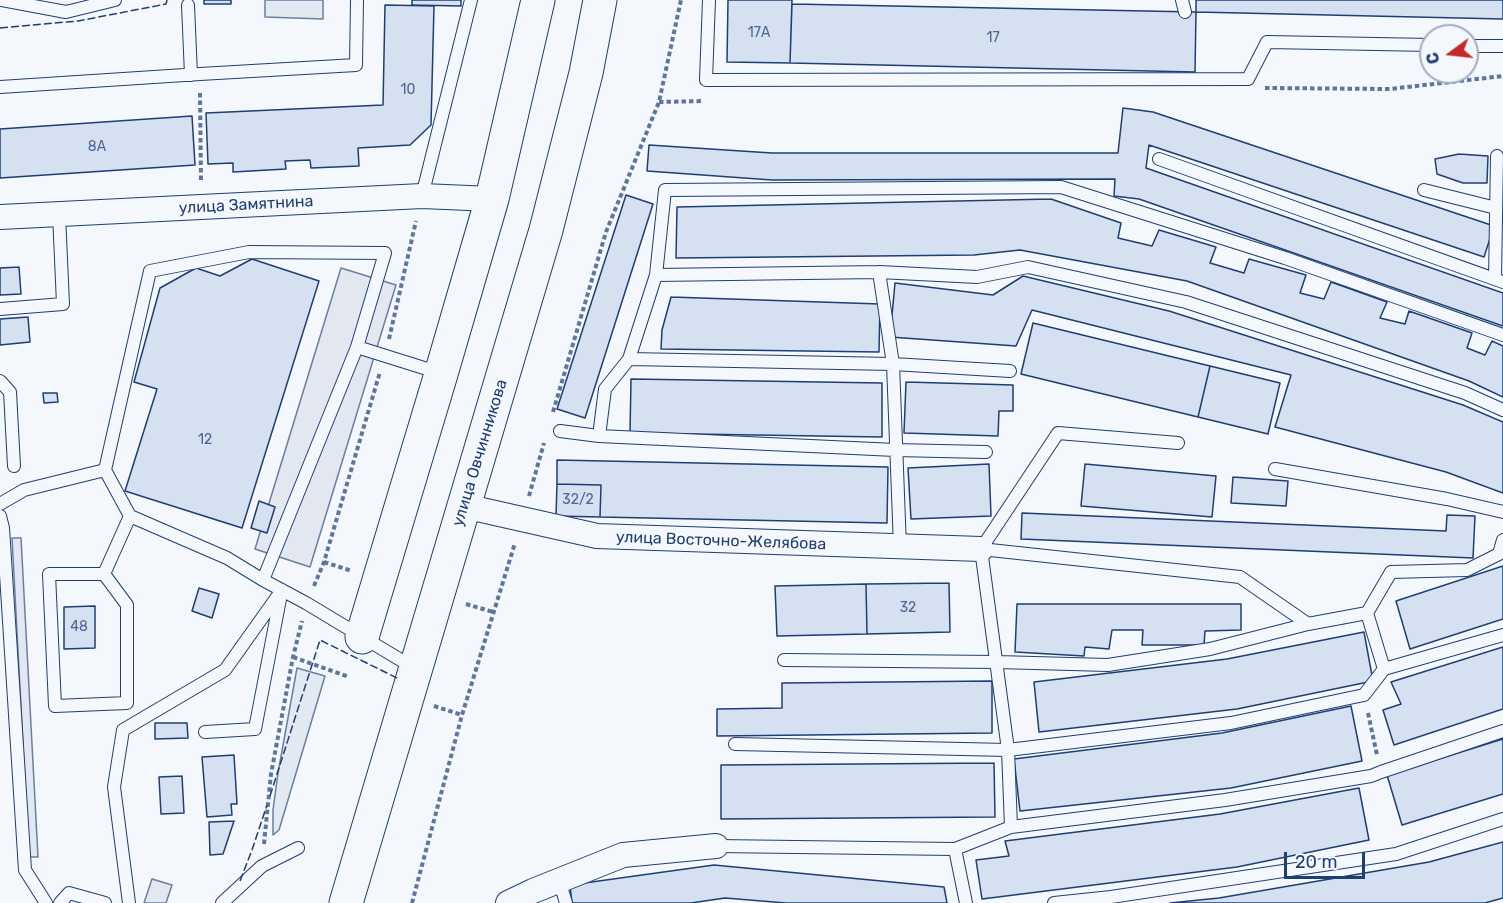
<!DOCTYPE html>
<html>
<head>
<meta charset="utf-8">
<style>
  body { margin:0 }
  #map { position:relative; width:1503px; height:903px; overflow:hidden; background:#f4f7fb; font-family:Rubik,sans-serif }
  canvas { display:block }
  .north { position:absolute; left:1419px; top:24px; width:60px; height:60px; box-sizing:border-box; background:#f4f7fb; border:2px solid #9eadc5; border-radius:50%; rotate:255deg; font-size:16px; font-weight:700; line-height:24px; text-align:center; color:#1d3f73 }
  .north::after { content:''; display:block; margin:auto; width:21px; height:27px; background:#c62828; clip-path:polygon(50% 0,100% 100%,50% 72%,0 100%) }
  .scale { position:absolute; left:1284px; top:852px; width:81px; height:27px; box-sizing:border-box; border:3px solid #1d3f73; border-top:0; padding-left:8px; font-size:18px; line-height:21px; white-space:nowrap; color:#1d3f73; -webkit-text-stroke:4px #f4f7fb; paint-order:stroke }
</style>
</head>
<body>
<div id="map">
<canvas width="1503" height="903"></canvas>
<div class="north">С</div>
<div class="scale">20 m</div>
</div>
<script>
const g = document.querySelector('canvas').getContext('2d');
g.lineJoin = 'round';
function fill(path, color) {
  g.fillStyle = color;
  g.fill(path, 'evenodd');
}
function shape(rows) {
  const path = new Path2D();
  for (const r of rows) {
    path.moveTo(r[0], r[1]);
    for (let i = 2; i < r.length; i += 2) path.lineTo(r[i], r[i + 1]);
  }
  return path;
}
function trace(path, color, width, dash) {
  g.strokeStyle = color;
  g.lineWidth = width;
  g.lineCap = dash ? 'butt' : 'round';
  g.setLineDash(dash || []);
  g.stroke(path);
}
function drawText(font, color, halo, rows, align = 'center') {
  g.font = font + ' Rubik,sans-serif';
  g.lineWidth = 4.5;
  g.setLineDash([]);
  g.textBaseline = 'middle';
  g.strokeStyle = halo;
  g.fillStyle = color;
  for (const [text, x, y, turn = 0] of rows) {
    g.save();
    g.translate(x, y);
    g.rotate((+turn || 0) * Math.PI / 180);
    g.textAlign = isNaN(turn) ? turn : align;
    if (halo) g.strokeText(text, 0, 0);
    g.fillText(text, 0, 0);
    g.restore();
  }
}
const green = shape([
  [265,0,323,0,323,19,265,17,265,0],
  [297,668,325,676,279,830,273,835,273,810,278,773,297,668]
]);
const parking = shape([
  [341,268,396,285,310,567,255,549,341,268],
  [12,538,21,538,38,857,29,857,12,538],
  [152,879,172,885,166,903,144,903,152,879]
]);
const building = shape([
  [204,0,231,0,231,4,204,4,204,0],
  [412,0,461,0,461,6,412,5,412,0],
  [728,0,792,0,790,63,727,62,728,0],
  [1196,0,1503,0,1503,19,1196,12,1196,0],
  [792,4,1196,12,1195,72,790,63,792,4],
  [385,5,434,6,431,125,410,145,358,148,359,166,311,168,310,160,285,161,286,169,233,172,233,163,208,164,206,113,383,105,385,5],
  [1123,108,1153,112,1494,226,1484,257,1149,145,1146,168,1503,293,1503,326,1139,199,1114,196,1115,179,772,180,647,171,649,145,772,153,1118,153,1123,108],
  [192,116,195,165,0,178,0,129,192,116],
  [1459,154,1488,156,1487,183,1463,183,1437,174,1435,159,1459,154],
  [626,195,653,204,585,418,557,409,626,195],
  [1051,199,1121,223,1118,238,1152,246,1159,230,1216,247,1210,263,1244,273,1249,259,1306,275,1300,293,1324,299,1331,282,1387,302,1380,318,1405,324,1409,311,1472,333,1467,348,1485,355,1492,341,1503,346,1503,397,1469,381,1187,281,1020,250,974,255,676,258,677,207,1051,199],
  [252,259,319,281,242,528,125,491,157,389,134,382,160,288,196,268,220,276,252,259],
  [19,267,21,294,0,295,0,268,19,267],
  [1023,276,1169,311,1463,405,1503,422,1503,493,1446,472,1275,427,1291,375,1032,310,1016,346,890,337,895,283,993,295,1023,276],
  [671,297,880,304,879,352,661,349,662,330,671,297],
  [28,317,30,342,0,345,0,319,28,317],
  [1033,323,1210,366,1198,417,1021,374,1033,323],
  [1210,366,1280,383,1268,434,1198,417,1210,366],
  [631,379,882,383,882,437,630,433,631,379],
  [906,382,1013,385,1013,411,999,411,998,436,904,433,906,382],
  [43,393,57,393,58,402,44,403,43,393],
  [557,460,888,467,887,523,600,517,601,485,557,484,557,460],
  [989,464,991,516,911,519,908,468,989,464],
  [1085,464,1216,476,1212,517,1081,506,1085,464],
  [1233,477,1288,481,1286,506,1231,503,1233,477],
  [557,484,601,485,600,517,556,516,557,484],
  [259,501,275,507,267,533,251,528,259,501],
  [1022,513,1446,531,1447,515,1475,516,1473,558,1021,539,1022,513],
  [1503,566,1503,619,1410,649,1396,601,1503,566],
  [949,583,950,632,867,634,866,584,949,583],
  [866,584,867,634,777,636,775,586,866,584],
  [199,588,219,594,212,618,192,611,199,588],
  [1017,604,1241,604,1241,630,1205,631,1204,645,1142,645,1143,630,1112,630,1109,649,1085,647,1084,656,1015,652,1017,604],
  [95,606,95,648,64,649,64,607,95,606],
  [1364,632,1373,681,1237,709,1039,732,1034,682,1227,659,1364,632],
  [1503,647,1503,709,1394,745,1383,710,1401,704,1391,682,1503,647],
  [992,681,992,733,717,736,717,709,782,708,782,683,992,681],
  [1351,706,1362,761,1231,788,1020,811,1014,759,1222,733,1351,706],
  [155,723,187,723,188,738,155,739,155,723],
  [1503,739,1503,794,1402,825,1387,775,1503,739],
  [234,755,237,804,231,804,232,815,207,817,202,757,234,755],
  [994,763,995,817,721,819,721,765,994,763],
  [182,776,184,813,161,814,159,777,182,776],
  [1359,788,1369,840,1237,867,982,899,976,860,1009,856,1005,841,1220,814,1359,788],
  [234,821,223,854,210,855,209,822,234,821],
  [1503,842,1503,898,1485,903,1170,903,1219,898,1429,862,1503,842],
  [714,865,944,887,947,903,786,903,725,898,691,903,572,903,570,885,714,865]
]);
const path = shape([
  [1265,88,1390,89,1503,76],
  [200,93,201,181],
  [659,102,703,101],
  [389,339,416,221],
  [553,412,606,232,659,102,681,0],
  [529,496,544,443],
  [324,562,352,571],
  [314,586,324,562,380,372],
  [466,604,493,612],
  [293,657,349,677],
  [434,706,462,715],
  [1368,713,1377,755],
  [264,844,271,774,293,657,302,621],
  [412,903,462,715,515,543]
]);
const lane = shape([
  [2,0,66,12,115,0],
  [709,0,706,80,1248,79,1267,42,1431,45],
  [1182,0,1185,12],
  [188,5,191,75],
  [1467,46,1503,46],
  [0,87,200,74,356,65,357,0],
  [1159,159,1503,282],
  [1424,190,1496,208],
  [422,196,471,0],
  [879,272,893,364,900,547],
  [656,275,879,272,977,277,1028,267,1186,302,1465,393,1503,410],
  [1495,279,1497,156],
  [0,309,63,304,59,214],
  [357,347,440,373],
  [629,359,893,364,1010,371],
  [0,381,10,392,14,466],
  [560,431,599,436,895,450,986,452],
  [599,436,605,389,629,359,656,275,665,190,1061,187,1285,258,1503,335],
  [1275,469,1447,499,1503,512],
  [0,504,24,490,105,470],
  [0,516,3,528,25,870,46,903],
  [981,549,1240,577,1308,624],
  [104,574,127,605,127,703,55,706,49,574,104,574,130,516],
  [263,580,357,347,385,253,249,252,150,271,105,470,130,516,227,558,263,580,306,603,414,668],
  [784,660,997,662,1108,665,1210,649,1308,624,1367,613],
  [1384,669,1367,613,1391,572,1467,570,1499,554,1503,540],
  [205,732,255,729,281,594],
  [735,744,1008,750,1231,723,1364,695,1384,669,1503,635],
  [1011,827,1008,750,981,549,1058,433,1178,443],
  [716,846,955,849,1011,827,1225,800,1371,776,1381,772,1503,731],
  [955,849,966,903],
  [559,880,566,903],
  [60,903,69,893,105,903],
  [129,903,114,787,123,730,225,670,282,590],
  [222,903,262,866,298,848],
  [1054,903,1111,897,1396,854,1503,819]
]);
const street = shape([
  [0,217,422,196,492,199],
  [464,506,597,536,981,549],
  [508,903,533,891,623,855,716,846]
]);
const primary = shape([
  [362,637,441,374,492,199,538,0],
  [346,903,546,230,586,73,600,0]
]);
const fence = shape([
  [0,28,78,21,166,4,167,0],
  [270,796,320,640,399,679],
  [240,881,252,850,267,805]
]);
const numberNames = [
  ["17А",759,33],
  ["17",993,38],
  ["10",408,90],
  ["8А",97,147],
  ["12",205,440],
  ["32/2",578,500],
  ["32",908,608],
  ["48",79,627]
];
const streetNames = [
  ["улица Замятнина",246,205,-3],
  ["улица Овчинникова",480,453,-73],
  ["улица Восточно-Желябова",721,541,2]
];
fill(green, '#e3e9f0');
trace(green, '#687fa3', 1.5);
fill(parking, '#e3e8f0');
trace(parking, '#687fa3', 1.5);
fill(building, '#d5e0f0');
trace(building, '#1d3f73', 1.5);
trace(lane, '#1d3f73', 14);
trace(street, '#1d3f73', 26);
trace(primary, '#1d3f73', 35);
trace(path, '#5e769c', 4, [4.5, 3]);
trace(lane, '#f4f7fb', 12);
trace(street, '#f4f7fb', 24);
trace(primary, '#f4f7fb', 33);
trace(fence, '#1d3f73', 1.5, [8, 3]);
drawText('14px', '#4b6792', null, numberNames);
drawText('16px', '#1d3f73', '#f4f7fb', streetNames);
</script>
</body>
</html>
